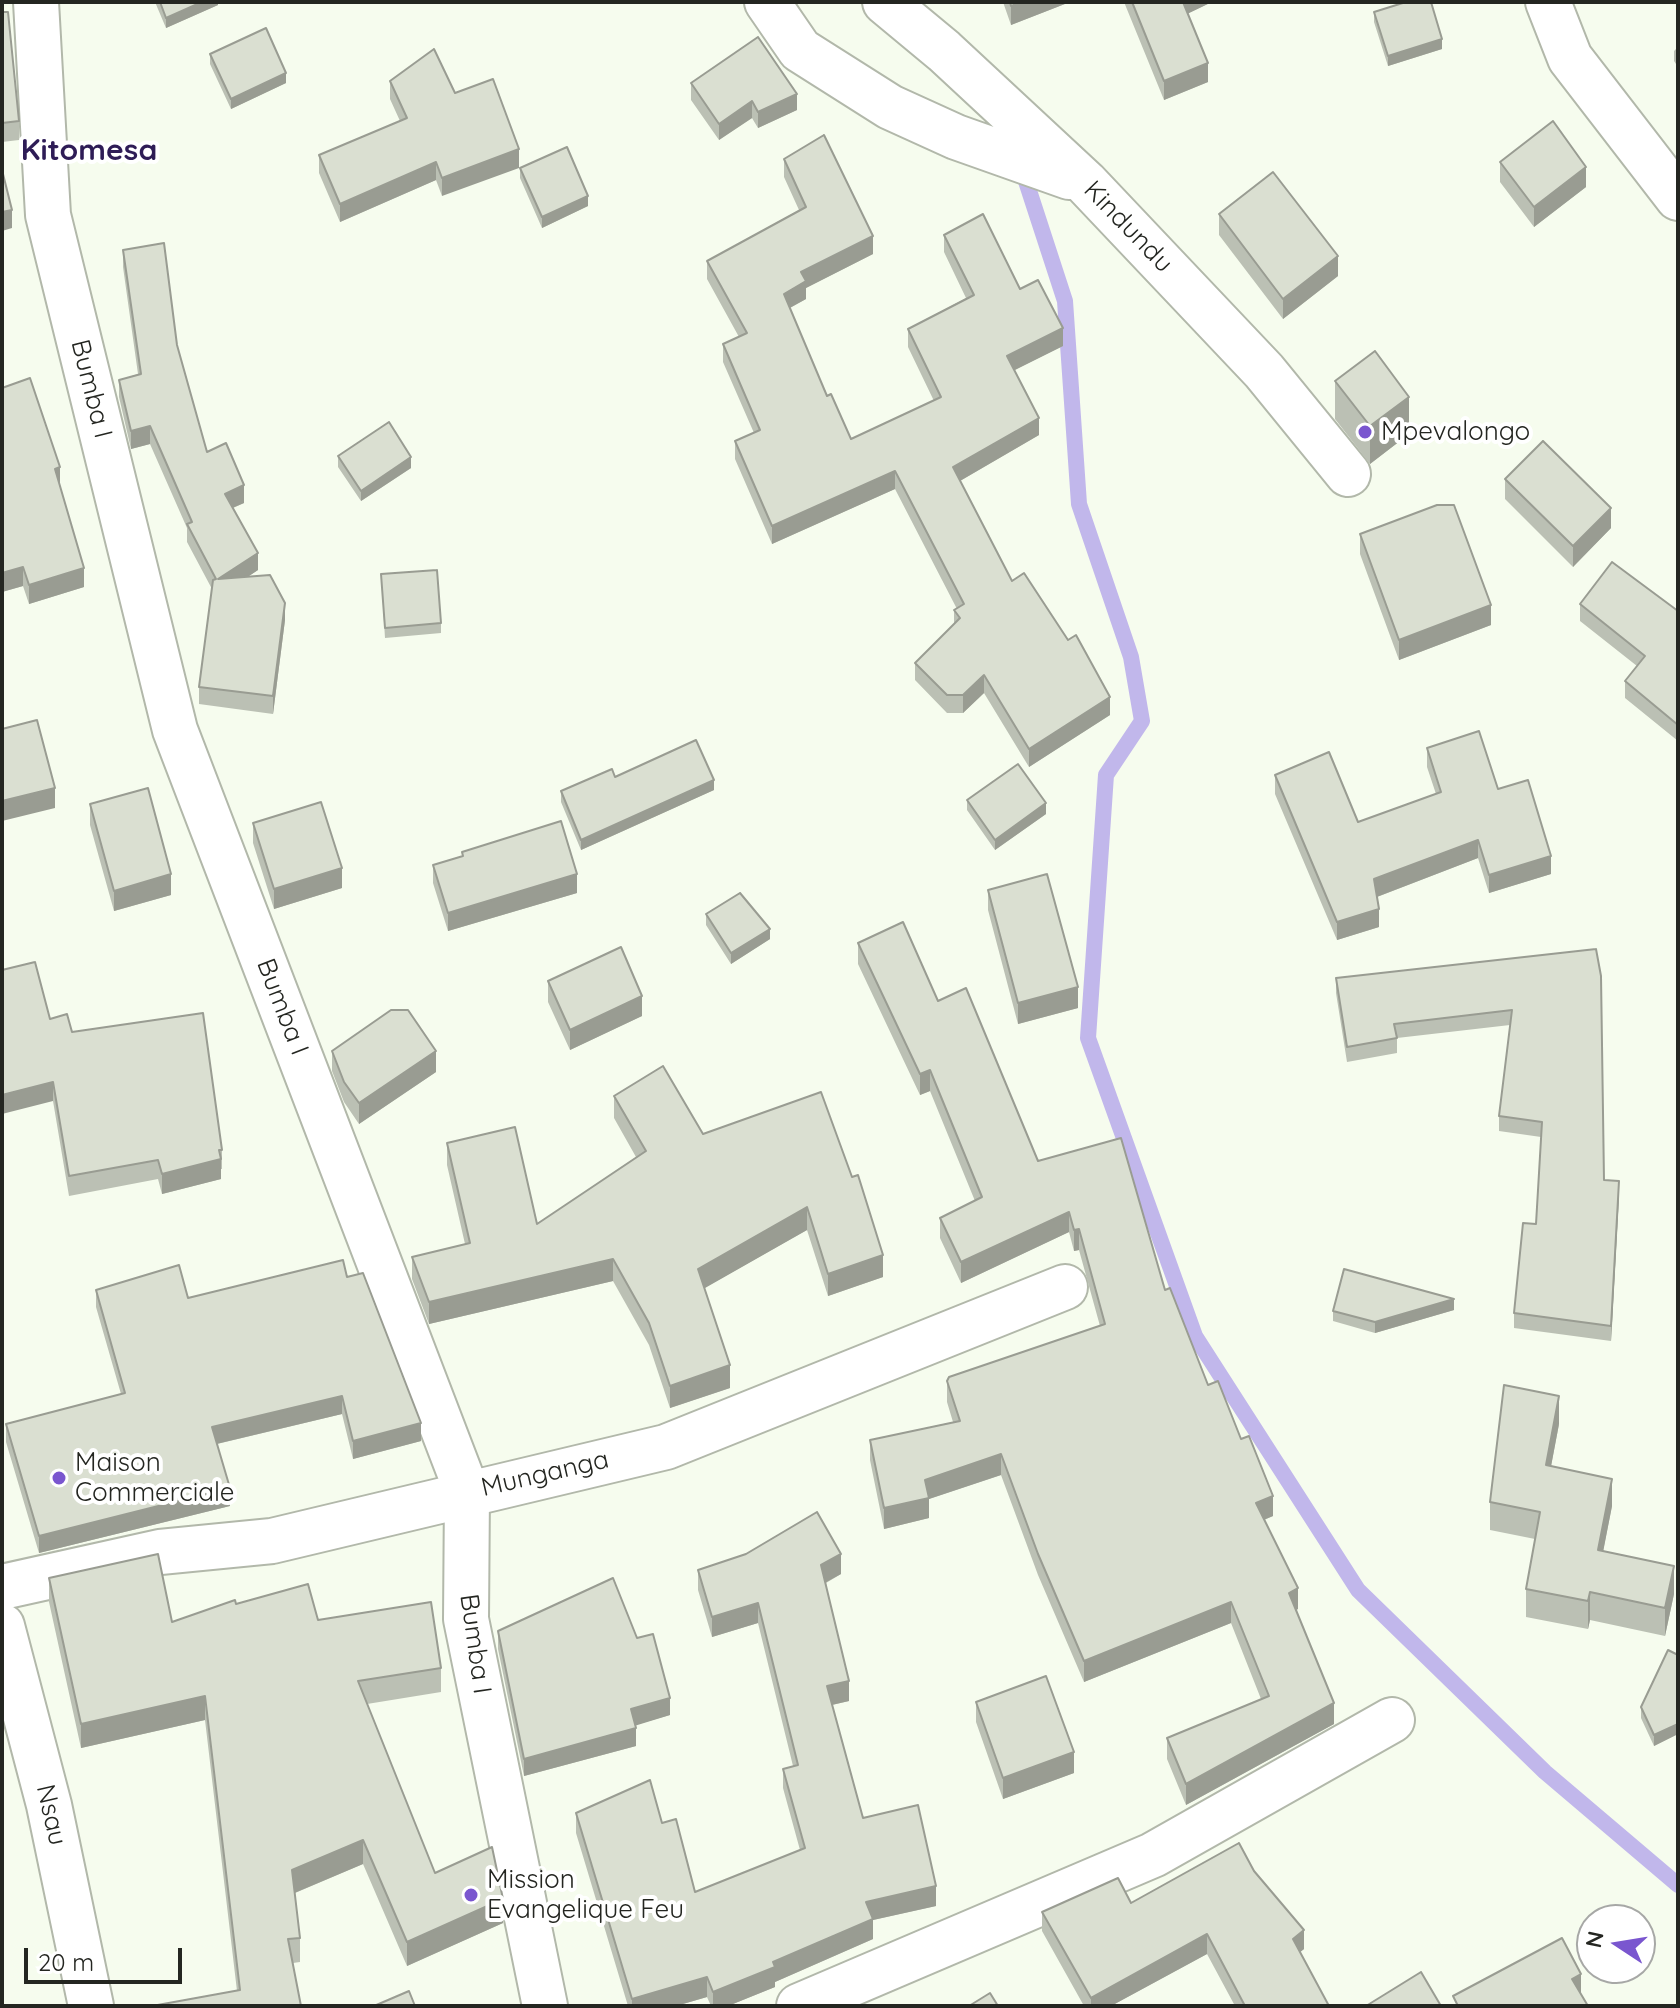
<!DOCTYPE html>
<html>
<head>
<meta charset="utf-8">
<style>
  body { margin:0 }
  #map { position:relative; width:1680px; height:2008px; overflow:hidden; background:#f6fcee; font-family:Quicksand,sans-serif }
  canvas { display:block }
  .frame { position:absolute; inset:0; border:4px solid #242621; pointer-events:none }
  .north { position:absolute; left:1576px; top:1904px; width:80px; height:80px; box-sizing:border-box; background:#fff; border:2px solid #a7a8a6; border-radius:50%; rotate:282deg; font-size:22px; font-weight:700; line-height:32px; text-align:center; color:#242621 }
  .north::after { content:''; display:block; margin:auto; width:28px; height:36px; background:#7a56cf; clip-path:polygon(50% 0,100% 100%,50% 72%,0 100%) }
  .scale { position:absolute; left:24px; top:1948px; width:158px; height:36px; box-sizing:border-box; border:4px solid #242621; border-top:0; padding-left:10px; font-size:24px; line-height:28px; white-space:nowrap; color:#242621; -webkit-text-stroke:6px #fff; paint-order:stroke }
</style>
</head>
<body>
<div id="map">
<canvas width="1680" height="2008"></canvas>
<div class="frame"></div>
<div class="north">N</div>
<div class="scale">20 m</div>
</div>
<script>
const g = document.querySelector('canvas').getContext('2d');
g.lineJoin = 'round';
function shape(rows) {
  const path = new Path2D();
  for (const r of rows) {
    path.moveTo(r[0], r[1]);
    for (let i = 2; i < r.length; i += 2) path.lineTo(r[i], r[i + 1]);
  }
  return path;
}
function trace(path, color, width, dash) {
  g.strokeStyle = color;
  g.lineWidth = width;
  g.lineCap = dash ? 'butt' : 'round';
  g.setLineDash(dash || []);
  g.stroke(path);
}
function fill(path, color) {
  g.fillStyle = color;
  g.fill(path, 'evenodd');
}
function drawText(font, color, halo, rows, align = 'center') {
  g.font = font + ' Quicksand,sans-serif';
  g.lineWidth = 8;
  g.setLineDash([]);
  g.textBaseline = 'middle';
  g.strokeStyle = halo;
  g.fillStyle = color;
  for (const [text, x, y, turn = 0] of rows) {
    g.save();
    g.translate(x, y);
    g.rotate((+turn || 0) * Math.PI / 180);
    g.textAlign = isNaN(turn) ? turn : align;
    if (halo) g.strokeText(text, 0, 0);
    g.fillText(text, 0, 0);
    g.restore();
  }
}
const stream = shape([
  [1021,166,1065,301,1079,504,1131,657,1142,721,1106,775,1088,1038,1195,1336,1358,1590,1545,1772,1678,1885]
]);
const street = shape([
  [36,2,48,215,175,730,467,1492,466,1619,545,2006],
  [767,2,800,50,890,107,956,137,1069,177],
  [885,2,944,51,1085,182,1264,371,1348,474],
  [1548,2,1570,58,1678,198],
  [2,1587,160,1552,272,1541,666,1447,1065,1287],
  [2,1626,49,1805,91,2006],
  [799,2006,1153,1855,1392,1720]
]);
const wall = shape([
  [155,2,218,2,218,5,166,28],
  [1003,2,1070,2,1011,25],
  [1124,2,1212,2,1188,13,1208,82,1164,100],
  [2,12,19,121,19,140,2,142],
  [1374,12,1442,49,1388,66,1374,22],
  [1678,47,1678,67,1674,61,1674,51],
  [210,54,286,83,231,109,210,64],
  [390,81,455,93,442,196,436,180,340,222,319,173,319,155,400,121,390,99],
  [691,83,797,110,758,128,752,118,719,140,691,100],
  [784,159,873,254,806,288,806,299,790,308,827,396,851,439,934,401,908,347,908,329,966,298,944,252,944,235,1020,289,1063,346,1014,370,1039,435,960,481,1012,581,1110,715,1029,767,984,693,963,713,947,713,915,680,915,663,954,624,954,610,957,609,895,489,772,544,735,459,735,441,754,433,723,362,723,344,739,337,707,279,707,261,799,210,784,177],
  [1500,162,1586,187,1534,227,1500,182],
  [520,168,588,206,542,228,520,178],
  [1219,214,1338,276,1283,319,1219,235],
  [123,250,177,345,207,452,244,503,233,508,258,570,247,577,285,620,273,714,199,704,199,687,212,589,187,542,187,528,150,444,131,449,119,397,119,380,138,374,123,267],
  [1335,381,1409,434,1370,464,1335,419],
  [338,456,411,468,361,501,338,467],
  [1505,479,1611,528,1573,567,1505,499],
  [60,486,84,587,29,604,23,586,2,592],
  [1360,534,1491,625,1399,660,1360,554],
  [381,574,441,623,441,633,385,638],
  [1580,604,1678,611,1678,741,1625,698,1625,681,1637,666,1580,621],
  [1427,748,1498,789,1551,874,1489,893,1478,858,1377,897,1379,927,1337,940,1275,794,1275,775,1358,822,1436,794,1427,767],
  [615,777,714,790,581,850,561,802,561,791],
  [967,800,1046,814,995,850,967,810],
  [90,804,171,895,114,911,90,825],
  [253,823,342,888,274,909,253,843],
  [462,852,577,893,448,931,433,883,433,865,462,856],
  [988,890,1078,1008,1018,1024,988,910],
  [706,914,770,939,731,964,706,925],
  [858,943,938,1001,1038,1161,1165,1290,1208,1385,1273,1516,1264,1520,1298,1609,1296,1610,1334,1724,1186,1805,1167,1759,1167,1738,1261,1699,1231,1623,1084,1682,1038,1575,1001,1475,929,1499,929,1518,884,1529,870,1460,870,1440,953,1422,947,1402,947,1381,1100,1326,1079,1250,1074,1251,1069,1232,961,1283,940,1238,940,1218,975,1201,930,1091,920,1095,858,964],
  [1596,949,1604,1180,1619,1196,1611,1341,1514,1328,1514,1313,1536,1224,1541,1137,1499,1131,1499,1116,1510,1025,1397,1038,1397,1053,1347,1062,1336,993,1336,978],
  [548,981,642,1016,570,1050,548,1002],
  [50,1019,72,1032,222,1150,222,1169,221,1169,221,1179,162,1194,158,1179,69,1196,53,1101],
  [332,1051,436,1072,359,1124,344,1102,332,1071],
  [821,1092,883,1277,828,1296,807,1230,704,1288,730,1388,670,1408,649,1345,613,1281,429,1324,412,1279,412,1257,465,1244,447,1165,447,1143,537,1224,636,1157,614,1118,614,1096,703,1134],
  [347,1277,421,1441,353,1459,342,1414,217,1444,230,1506,39,1553,6,1442,6,1424,121,1394,96,1307,96,1290,188,1298],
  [1454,1310,1375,1333,1333,1321,1333,1311],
  [1559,1424,1551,1466,1612,1506,1603,1551,1674,1594,1665,1636,1590,1620,1588,1629,1526,1617,1526,1589,1535,1539,1490,1530,1490,1502],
  [698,1570,841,1574,826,1583,849,1701,832,1705,863,1818,936,1906,873,1920,873,1939,775,1982,775,1987,728,2006,711,2006,707,1997,676,2006,628,2006,576,1833,576,1813,662,1823,695,1892,800,1850,783,1788,783,1769,793,1766,758,1623,712,1637,698,1590],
  [49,1578,172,1622,236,1604,318,1620,441,1668,441,1692,367,1704,435,1873,503,1923,407,1966,363,1864,295,1893,300,1938,300,1962,293,1963,301,2006,237,1991,205,1720,81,1748,49,1602],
  [498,1631,670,1715,635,1725,636,1746,524,1776,498,1649],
  [1678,1655,1678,1734,1654,1746,1641,1718,1641,1707],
  [976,1702,1074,1773,1003,1799,976,1722],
  [1254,1871,1304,1949,1300,1952,1329,2006,1235,2006,1207,1954,1111,2006,1084,2006,1042,1931,1042,1912,1131,1903]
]);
const shadedWall = shape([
  [202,2,218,2,218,5,166,28,166,18],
  [1022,2,1070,2,1011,25,1011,6],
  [1181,2,1212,2,1181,17],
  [1442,39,1442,49,1388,66,1388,56],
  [1208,63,1208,82,1164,100,1164,81],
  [286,73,286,83,231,109,231,99],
  [797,94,797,110,758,128,758,112],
  [752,101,752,118,719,140,719,124],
  [519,149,519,168,442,196,442,178],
  [436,162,436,180,340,222,340,204],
  [1586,167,1586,187,1534,227,1534,207],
  [588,196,588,206,542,228,542,217],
  [12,210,12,228,2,231,2,212],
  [873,236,873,254,806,288,806,299,784,311,784,294,801,272],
  [1338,256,1338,276,1283,319,1283,299],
  [1063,328,1063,346,1007,374,1007,356],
  [1409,397,1409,434,1370,464,1370,426],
  [1039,418,1039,435,953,485,953,467],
  [150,426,150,444,131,449,131,431],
  [411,457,411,468,361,501,361,491],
  [60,467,60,486,55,469],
  [895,471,895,489,772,544,772,526],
  [244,485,244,503,225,511,225,494],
  [1611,508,1611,528,1573,567,1573,546],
  [258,553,258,570,218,597,218,579],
  [23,567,23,586,2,592,2,573],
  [84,568,84,587,29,604,29,585],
  [285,603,285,620,273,714,273,696],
  [1491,605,1491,625,1399,660,1399,640],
  [984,675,984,693,963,713,963,695],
  [1110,697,1110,715,1029,767,1029,749],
  [714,780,714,790,581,850,581,840],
  [55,788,55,808,2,821,2,801],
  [1046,803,1046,814,995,850,995,840],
  [1478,840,1478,858,1374,898,1374,879],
  [1551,856,1551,874,1489,893,1489,875],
  [342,868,342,888,274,909,274,889],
  [171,874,171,895,114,911,114,891],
  [577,874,577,893,448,931,448,913],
  [1379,909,1379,927,1337,940,1337,922],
  [770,929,770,939,731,964,731,953],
  [1078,987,1078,1008,1018,1024,1018,1003],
  [642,996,642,1016,570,1050,570,1030],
  [436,1051,436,1072,359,1124,359,1103],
  [930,1070,930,1091,920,1095,920,1074],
  [53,1082,53,1101,2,1114,2,1095],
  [221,1159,221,1179,162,1194,162,1174],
  [1619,1181,1619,1196,1611,1341,1611,1326],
  [807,1207,807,1230,698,1292,698,1269],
  [1069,1212,1069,1232,961,1283,961,1262],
  [1079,1229,1079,1250,1074,1251,1074,1230],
  [883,1255,883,1277,828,1296,828,1274],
  [613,1259,613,1281,429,1324,429,1302],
  [1454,1299,1454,1310,1375,1333,1375,1322],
  [730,1365,730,1388,670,1408,670,1386],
  [342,1396,342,1414,212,1445,212,1427],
  [1559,1396,1559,1424,1546,1493,1546,1465],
  [421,1423,421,1441,353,1459,353,1441],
  [1001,1454,1001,1475,929,1499,929,1518,884,1529,884,1508,925,1480],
  [1612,1479,1612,1506,1598,1578,1598,1550],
  [230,1488,230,1506,39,1553,39,1536],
  [1273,1496,1273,1516,1256,1523,1256,1503],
  [841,1554,841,1574,821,1585,821,1565],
  [1674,1566,1674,1594,1665,1636,1665,1608],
  [1298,1588,1298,1609,1289,1613,1289,1593],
  [1590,1592,1590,1620,1588,1629,1588,1601],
  [1231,1602,1231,1623,1084,1682,1084,1661],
  [758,1603,758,1623,712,1637,712,1617],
  [849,1681,849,1701,827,1706,827,1686],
  [205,1696,205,1720,81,1748,81,1724],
  [670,1698,670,1715,631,1727,631,1709],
  [1334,1703,1334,1724,1186,1805,1186,1784],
  [1678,1724,1678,1734,1654,1746,1654,1735],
  [636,1728,636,1746,524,1776,524,1759],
  [1074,1752,1074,1773,1003,1799,1003,1778],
  [363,1840,363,1864,292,1894,292,1870],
  [936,1886,936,1906,873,1920,873,1939,775,1982,775,1987,728,2006,713,2006,713,1992,773,1962,866,1902],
  [503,1899,503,1923,407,1966,407,1942],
  [1304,1930,1304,1949,1293,1958,1293,1939],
  [1207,1934,1207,1954,1111,2006,1091,2006,1091,1998],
  [1581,1974,1581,1995,1572,1979],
  [707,1977,707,1997,676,2006,632,2006,632,1999]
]);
const building = shape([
  [160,2,202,2,166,18,160,2],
  [1010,2,1022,2,1011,6,1010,2],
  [1132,2,1183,2,1208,63,1164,81,1132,2],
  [1406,2,1431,2,1442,39,1388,56,1374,12,1406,2],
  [2,12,8,12,19,121,2,123,2,12],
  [266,28,286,73,231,99,210,54,266,28],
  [758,37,797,94,758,112,752,101,719,124,691,83,758,37],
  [434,49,455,93,493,79,519,149,442,178,436,162,340,204,319,155,407,118,390,81,434,49],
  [1553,121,1586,167,1534,207,1500,162,1553,121],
  [824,135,873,236,801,272,806,281,784,294,827,396,831,394,851,439,941,397,908,329,974,295,944,235,983,214,1020,289,1038,280,1063,328,1007,356,1039,418,953,467,1012,581,1024,573,1068,640,1076,635,1110,697,1029,749,984,675,963,695,947,695,915,663,960,618,954,610,964,604,895,471,772,526,735,441,760,430,723,344,747,333,707,261,806,207,784,159,824,135],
  [567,147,588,196,542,217,520,168,567,147],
  [2,170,12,210,2,212,2,170],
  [1273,172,1338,256,1283,299,1219,214,1273,172],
  [164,243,177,345,207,452,226,443,244,485,225,494,258,553,218,579,270,575,285,603,273,696,199,687,213,580,216,579,187,524,192,522,150,426,131,431,119,380,141,374,123,250,164,243],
  [1375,351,1409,397,1370,426,1335,381,1375,351],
  [30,378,60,467,55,469,84,568,29,585,23,567,2,573,2,388,30,378],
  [389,422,411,457,361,491,338,456,389,422],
  [1543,441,1611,508,1573,546,1505,479,1543,441],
  [1437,505,1454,505,1491,605,1399,640,1360,534,1437,505],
  [1612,562,1678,611,1678,725,1625,681,1645,656,1580,604,1612,562],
  [437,570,441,623,385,628,381,574,437,570],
  [37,720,55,788,2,801,2,729,37,720],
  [1479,731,1498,789,1528,780,1551,856,1489,875,1478,840,1374,879,1379,909,1337,922,1275,775,1329,752,1358,822,1441,792,1427,748,1479,731],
  [696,740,714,780,581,840,561,791,612,769,615,777,696,740],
  [1018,764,1046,803,995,840,967,800,1018,764],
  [148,788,171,874,114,891,90,804,148,788],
  [321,802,342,868,274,889,253,823,321,802],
  [561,821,577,874,448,913,433,865,463,856,462,852,561,821],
  [1047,874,1078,987,1018,1003,988,890,1047,874],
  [740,893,770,929,731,953,706,914,740,893],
  [903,922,938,1001,966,988,1038,1161,1121,1138,1165,1290,1170,1288,1208,1385,1218,1381,1241,1439,1249,1436,1273,1496,1256,1503,1298,1588,1289,1593,1334,1703,1186,1784,1167,1738,1269,1696,1231,1602,1084,1661,1038,1554,1001,1454,925,1480,929,1498,884,1508,870,1440,960,1421,947,1381,949,1377,1105,1324,1079,1229,1074,1230,1069,1212,961,1262,940,1218,982,1197,930,1070,920,1074,858,943,903,922],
  [621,947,642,996,570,1030,548,981,621,947],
  [1596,949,1601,976,1604,1180,1619,1181,1611,1326,1514,1313,1523,1223,1536,1224,1542,1122,1499,1116,1512,1010,1394,1024,1397,1038,1347,1047,1336,978,1596,949],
  [35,962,50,1019,67,1014,72,1032,203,1013,222,1150,219,1150,221,1159,162,1174,158,1160,69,1176,53,1082,2,1095,2,970,35,962],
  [391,1010,408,1010,436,1051,359,1103,344,1082,332,1051,391,1010],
  [663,1066,703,1134,821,1092,852,1177,858,1175,883,1255,828,1274,807,1207,698,1269,730,1365,670,1386,649,1323,613,1259,429,1302,412,1257,470,1243,447,1143,515,1127,537,1224,646,1151,614,1096,663,1066],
  [343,1260,347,1277,363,1273,421,1423,353,1441,342,1396,212,1427,230,1488,39,1536,6,1424,125,1393,96,1290,179,1265,188,1298,343,1260],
  [1344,1269,1454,1299,1375,1322,1333,1311,1344,1269],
  [1504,1385,1559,1396,1546,1465,1612,1479,1598,1550,1674,1566,1665,1608,1590,1592,1588,1601,1526,1589,1540,1512,1490,1502,1504,1385],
  [817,1512,841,1554,821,1565,849,1681,827,1686,863,1818,918,1805,936,1886,866,1902,873,1919,773,1962,775,1967,713,1992,707,1977,632,1999,576,1813,650,1780,662,1823,676,1819,695,1892,805,1848,783,1769,798,1765,758,1603,712,1617,698,1570,746,1554,817,1512],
  [158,1554,172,1622,235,1600,236,1604,308,1584,318,1620,431,1602,441,1668,358,1681,435,1873,492,1847,503,1899,407,1942,363,1840,292,1870,300,1938,288,1939,301,2006,152,2006,240,1990,205,1696,81,1724,49,1578,158,1554],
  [613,1578,637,1638,653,1634,670,1698,631,1709,636,1728,524,1759,498,1631,613,1578],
  [1668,1650,1678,1655,1678,1724,1654,1735,1641,1707,1668,1650],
  [1046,1676,1074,1752,1003,1778,976,1702,1046,1676],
  [1239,1843,1254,1871,1304,1930,1293,1939,1329,2006,1245,2006,1207,1934,1091,1998,1042,1912,1118,1878,1131,1903,1239,1843],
  [1562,1938,1581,1974,1572,1979,1588,2006,1458,2006,1453,1996,1562,1938],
  [1421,1972,1441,2006,1366,2006,1421,1972],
  [409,1991,415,2006,374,2006,409,1991],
  [990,1993,998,2006,969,2006,990,1993]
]);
const markers = [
  [1365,432,8,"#7a56cf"],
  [59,1478,8,"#7a56cf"],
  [471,1895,8,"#7a56cf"]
];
const streetNames = [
  ["Kindundu",1128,227,46],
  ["Bumba I",91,389,76],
  ["Bumba I",282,1007,69],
  ["Munganga",545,1474,-13],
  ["Bumba I",475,1644,82],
  ["Nsau",51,1815,77]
];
const poiNames = [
  ["Mpevalongo",1381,432],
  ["Maison",75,1463],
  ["Commerciale",75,1493],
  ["Mission",487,1880],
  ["Evangelique Feu",487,1910]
];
const quarterNames = [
  ["Kitomesa",89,151]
];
trace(stream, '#c1b7eb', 16);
trace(street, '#b2b8aa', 48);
trace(street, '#fff', 44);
fill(wall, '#bbc0b4');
fill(shadedWall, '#999c92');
fill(building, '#dadfd1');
trace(building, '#999c92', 2);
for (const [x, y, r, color] of markers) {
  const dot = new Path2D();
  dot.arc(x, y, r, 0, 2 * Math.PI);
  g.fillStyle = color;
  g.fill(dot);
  trace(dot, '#fff', 3);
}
drawText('26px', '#242621', '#fff', streetNames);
drawText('26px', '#242621', '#fff', poiNames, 'left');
drawText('bold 30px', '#2e1c56', '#fff', quarterNames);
</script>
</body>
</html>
